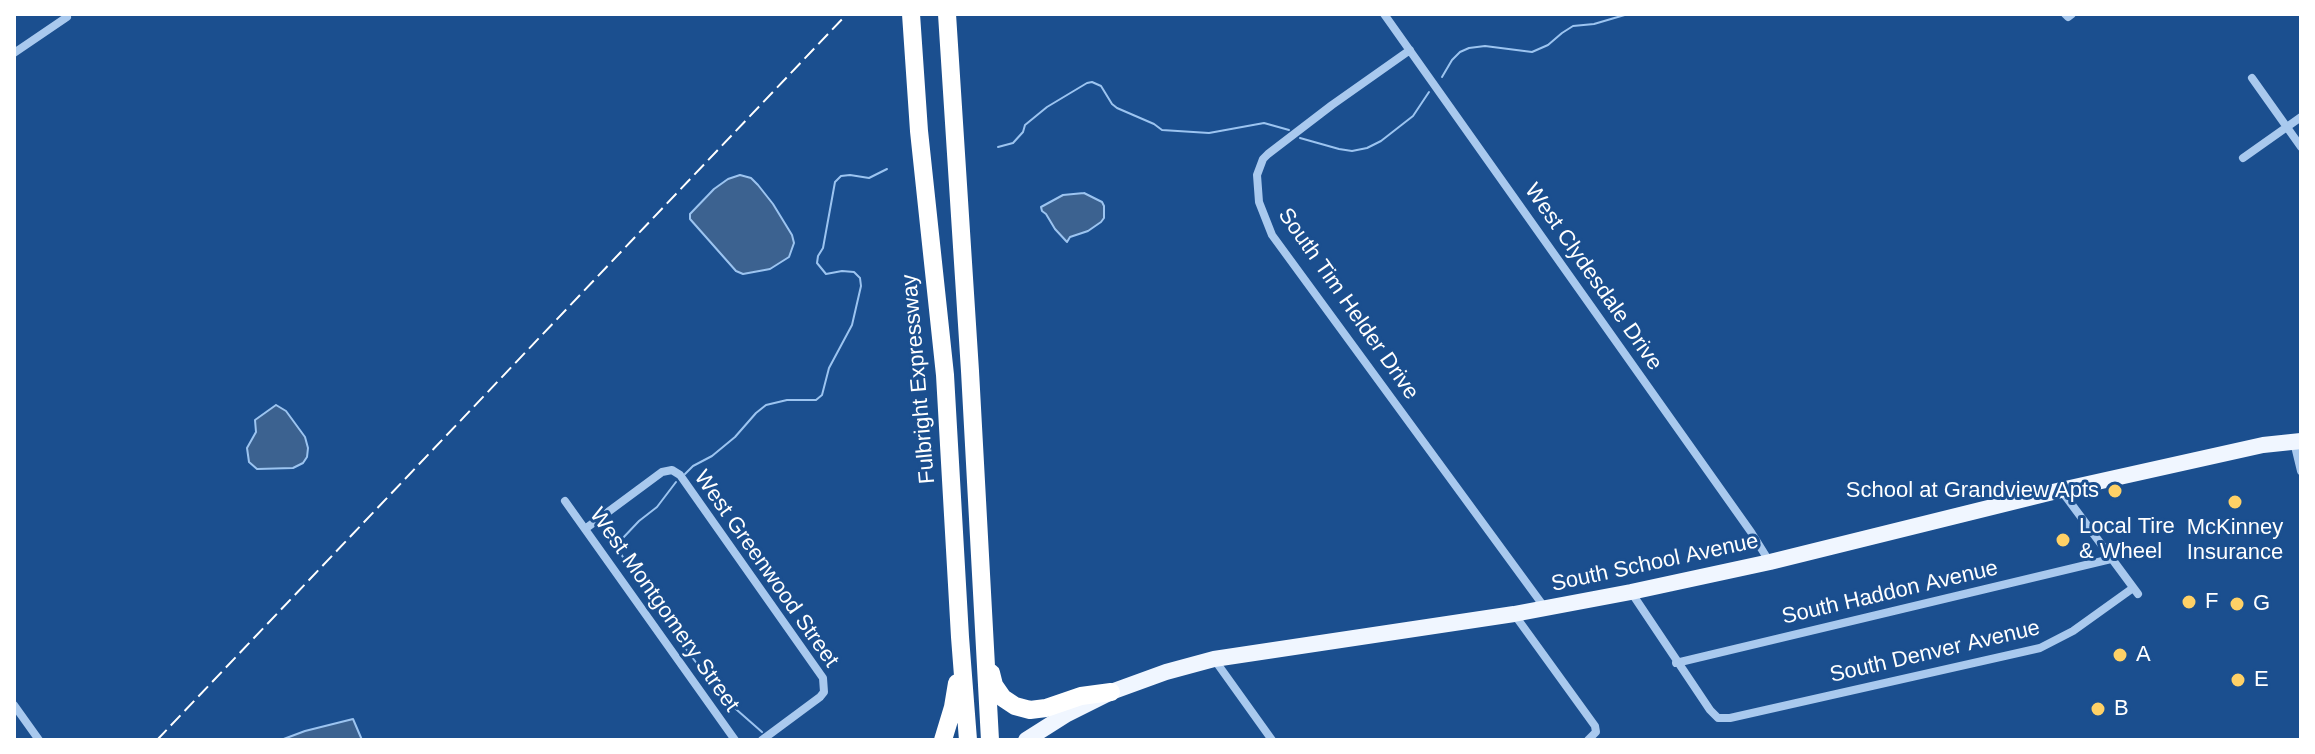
<!DOCTYPE html>
<html>
<head>
<meta charset="utf-8">
<style>
  body { margin:0 }
  #map { position:relative; width:2315px; height:754px; overflow:hidden; background:#1b4f8f; font-family:Arial,sans-serif }
  canvas { display:block }
  .frame { position:absolute; inset:0; border:16px solid #fff; pointer-events:none }
</style>
</head>
<body>
<div id="map">
<canvas width="2315" height="754"></canvas>
<div class="frame"></div>
</div>
<script>
const g = document.querySelector('canvas').getContext('2d');
g.lineJoin = 'round';
function fill(path, color) {
  g.fillStyle = color;
  g.fill(path, 'evenodd');
}
function shape(rows) {
  const path = new Path2D();
  for (const r of rows) {
    path.moveTo(r[0], r[1]);
    for (let i = 2; i < r.length; i += 2) path.lineTo(r[i], r[i + 1]);
  }
  return path;
}
function trace(path, color, width, dash) {
  g.strokeStyle = color;
  g.lineWidth = width;
  g.lineCap = dash ? 'butt' : 'round';
  g.setLineDash(dash || []);
  g.stroke(path);
}
function drawText(font, color, halo, rows, align = 'center') {
  g.font = font + ' Arial,sans-serif';
  g.lineWidth = 6;
  g.setLineDash([]);
  g.textBaseline = 'middle';
  g.strokeStyle = halo;
  g.fillStyle = color;
  for (const [text, x, y, turn = 0] of rows) {
    g.save();
    g.translate(x, y);
    g.rotate((+turn || 0) * Math.PI / 180);
    g.textAlign = isNaN(turn) ? turn : align;
    if (halo) g.strokeText(text, 0, 0);
    g.fillText(text, 0, 0);
    g.restore();
  }
}
const water = shape([
  [740,175,751,178,758,185,773,204,792,235,794,243,789,257,770,269,743,274,736,271,690,219,690,214,714,189,728,179,740,175],
  [1084,193,1102,202,1104,206,1104,218,1101,222,1088,231,1070,237,1067,242,1055,229,1046,214,1042,211,1041,207,1063,195,1084,193],
  [276,405,286,411,305,437,308,448,307,457,303,463,293,468,257,469,249,462,247,448,256,432,255,420,276,405],
  [353,719,362,740,281,740,305,731,353,719]
]);
const stream = shape([
  [1442,77,1452,60,1460,52,1469,48,1485,46,1532,52,1548,45,1562,33,1573,26,1594,24,1628,14],
  [1300,138,1339,149,1352,151,1367,148,1381,141,1413,116,1429,92],
  [998,147,1013,143,1023,132,1025,125,1047,107,1087,83,1092,82,1101,86,1112,104,1117,108,1154,124,1162,130,1209,133,1264,123,1289,130],
  [685,474,693,466,712,456,735,437,756,413,766,405,787,400,816,400,822,395,829,368,852,325,861,286,860,278,854,272,842,271,826,274,817,263,818,256,823,248,835,182,841,176,850,175,869,178,887,169],
  [676,482,657,507,639,521,621,540,621,554,651,602,721,696,762,732]
]);
const minor = shape([
  [1384,14,1751,532,1769,561],
  [2065,14,2068,17,2072,14],
  [1410,50,1332,105,1268,154,1263,159,1257,175,1259,202,1272,235,1545,608],
  [14,53,67,17],
  [2252,78,2301,147],
  [2243,158,2301,117],
  [2294,442,2301,471],
  [2061,490,2138,594],
  [565,501,735,740],
  [585,529,662,472,672,470,680,475,823,678,824,692,820,697,762,740],
  [1631,592,1710,710,1718,718,1730,718,2040,648,2073,631,2133,588],
  [1514,614,1595,726,1596,732,1588,740],
  [1214,659,1272,740],
  [1676,663,2111,559],
  [14,705,39,740]
]);
const primary = shape([
  [1026,740,1067,714,1111,692,1166,672,1214,659,1514,614,1631,592,1770,562,2061,490,2263,445,2301,441]
]);
const motorway = shape([
  [911,14,919,131,945,375,960,637,968,740],
  [947,14,970,371,990,740],
  [991,673,994,685,1003,698,1015,706,1030,710,1046,708,1081,696,1111,692],
  [943,740,953,707,957,683]
]);
const rail = shape([
  [157,740,847,14]
]);
const markers = [
  [2115,491,8,"#ffd166"],
  [2235,502,8,"#ffd166"],
  [2063,540,8,"#ffd166"],
  [2189,602,8,"#ffd166"],
  [2237,604,8,"#ffd166"],
  [2120,655,8,"#ffd166"],
  [2238,680,8,"#ffd166"],
  [2098,709,8,"#ffd166"]
];
const streetNames = [
  ["West Clydesdale Drive",1593,277,55],
  ["South Tim Helder Drive",1348,304,55],
  ["Fulbright Expressway",919,379,-95],
  ["South School Avenue",1655,563,-12],
  ["West Greenwood Street",766,569,55],
  ["South Haddon Avenue",1890,593,-13],
  ["West Montgomery Street",664,610,55],
  ["South Denver Avenue",1935,652,-13]
];
const poiNames = [
  ["School at Grandview Apts",2099,491,"right"],
  ["Local Tire",2079,527],
  ["& Wheel",2079,552],
  ["McKinney",2235,528,"center"],
  ["Insurance",2235,553,"center"],
  ["F",2205,602],
  ["G",2253,604],
  ["A",2136,655],
  ["E",2254,680],
  ["B",2114,709]
];
fill(water, '#3c6290');
trace(water, '#9cc4f0', 2);
trace(stream, '#9cc4f0', 2);
trace(minor, '#a9c9ee', 8);
trace(primary, '#f0f6ff', 16);
trace(motorway, '#fff', 18);
trace(rail, '#fff', 2, [14, 6]);
for (const [x, y, r, color] of markers) {
  const dot = new Path2D();
  dot.arc(x, y, r, 0, 2 * Math.PI);
  g.fillStyle = color;
  g.fill(dot);
  trace(dot, '#1b4f8f', 3);
}
drawText('22px', '#fff', '#1b4f8f', streetNames);
drawText('22px', '#fff', '#1b4f8f', poiNames, 'left');
</script>
</body>
</html>
